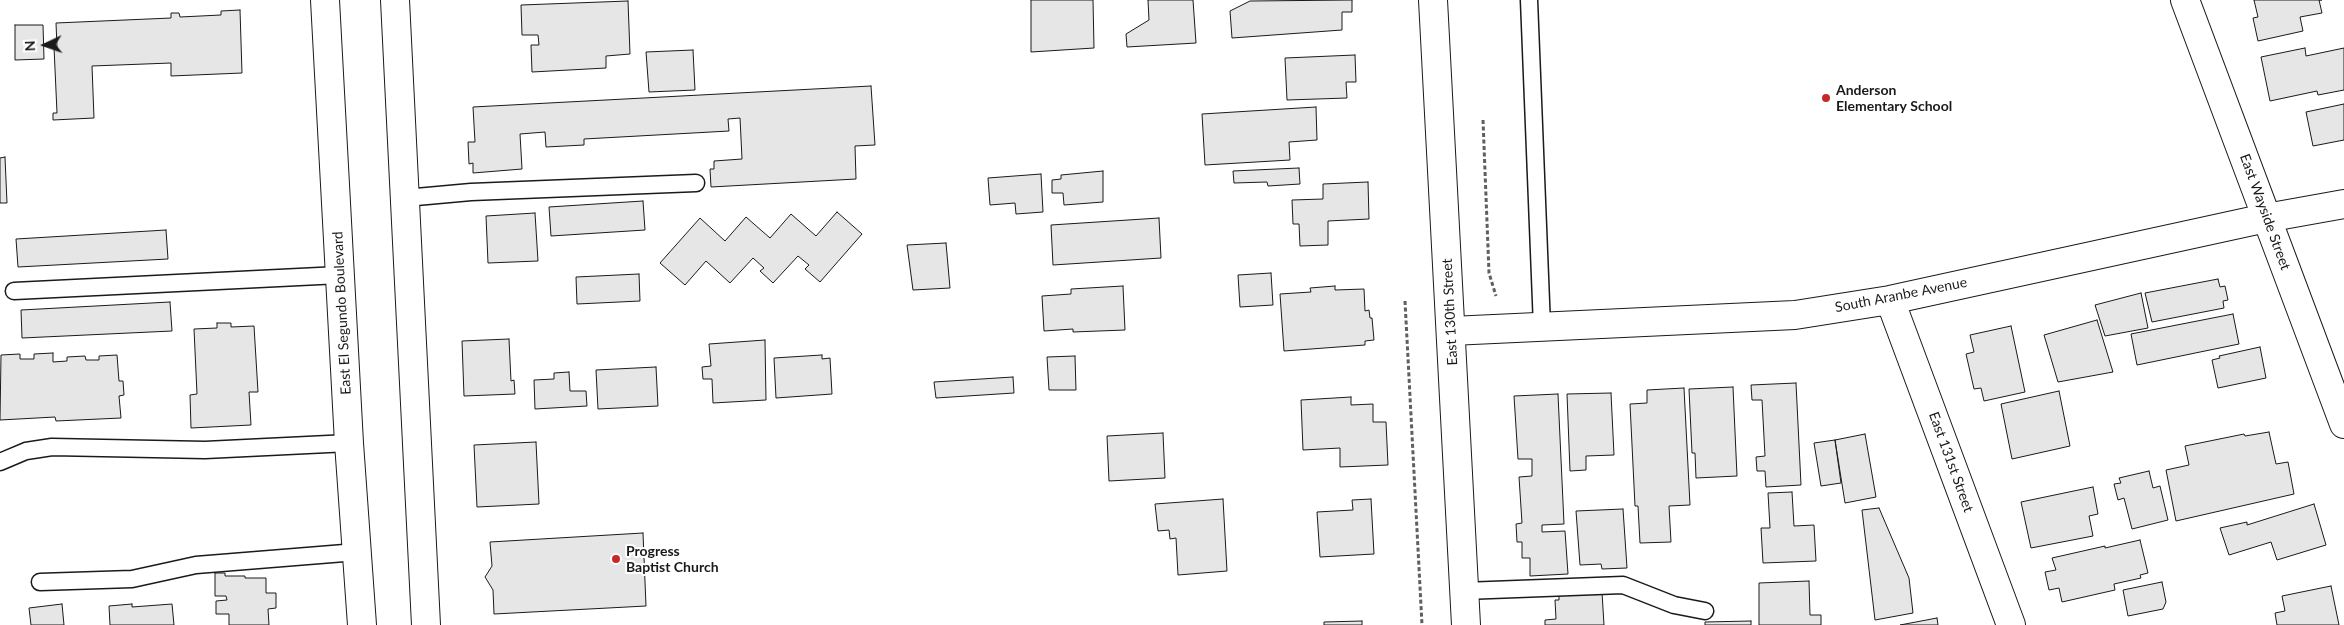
<!DOCTYPE html>
<html>
<head>
<meta charset="utf-8">
<style>
  body { margin:0 }
  #map { position:relative; width:2344px; height:625px; overflow:hidden; background:#fff; font-family:Lato,sans-serif }
  canvas { display:block }
  .north { position:absolute; left:20px; top:20px; width:50px; height:50px; -webkit-text-stroke:4px #fff; paint-order:stroke; rotate:267deg; font-size:14px; font-weight:700; line-height:20px; text-align:center; color:#1a1a1a }
  .north::after { content:''; display:block; margin:auto; width:18px; height:22px; background:#1a1a1a; clip-path:polygon(50% 0,100% 100%,50% 72%,0 100%) }
</style>
</head>
<body>
<div id="map">
<canvas width="2344" height="625"></canvas>
<div class="north">N</div>
</div>
<script>
const g = document.querySelector('canvas').getContext('2d');
g.lineJoin = 'round';
function fill(path, color) {
  g.fillStyle = color;
  g.fill(path, 'evenodd');
}
function shape(rows) {
  const path = new Path2D();
  for (const r of rows) {
    path.moveTo(r[0], r[1]);
    for (let i = 2; i < r.length; i += 2) path.lineTo(r[i], r[i + 1]);
  }
  return path;
}
function trace(path, color, width, dash) {
  g.strokeStyle = color;
  g.lineWidth = width;
  g.lineCap = dash ? 'butt' : 'round';
  g.setLineDash(dash || []);
  g.stroke(path);
}
function drawText(font, color, halo, rows, align = 'center') {
  g.font = font + ' Lato,sans-serif';
  g.lineWidth = 4;
  g.setLineDash([]);
  g.textBaseline = 'middle';
  g.strokeStyle = halo;
  g.fillStyle = color;
  for (const [text, x, y, turn = 0] of rows) {
    g.save();
    g.translate(x, y);
    g.rotate((+turn || 0) * Math.PI / 180);
    g.textAlign = isNaN(turn) ? turn : align;
    if (halo) g.strokeText(text, 0, 0);
    g.fillText(text, 0, 0);
    g.restore();
  }
}
const building = shape([
  [1031,0,1093,0,1094,48,1031,52,1031,0],
  [1148,0,1193,0,1196,43,1127,47,1126,34,1149,20,1148,0],
  [1352,0,1352,12,1342,12,1342,30,1232,38,1230,11,1250,1,1352,0],
  [2254,0,2322,0,2319,0,2322,13,2300,17,2303,31,2258,41,2253,18,2258,17,2254,0],
  [628,1,630,54,606,56,606,68,532,72,531,45,539,45,538,35,522,35,521,5,628,1],
  [240,10,242,73,171,76,171,63,92,66,94,118,53,120,53,113,57,113,54,47,57,47,56,23,171,18,171,13,179,13,180,17,221,15,221,11,240,10],
  [15,25,43,25,44,59,15,60,15,25],
  [2305,48,2306,56,2344,48,2344,90,2318,95,2317,91,2270,101,2261,57,2305,48],
  [693,50,695,90,649,92,646,52,693,50],
  [1355,55,1356,82,1346,82,1347,98,1287,100,1285,58,1355,55],
  [871,86,875,145,855,146,856,179,711,187,710,169,714,169,714,161,742,159,740,118,728,119,729,131,584,139,584,145,546,147,545,132,520,134,522,169,473,173,473,163,469,164,468,142,475,142,473,107,871,86],
  [2344,104,2344,140,2313,146,2306,112,2344,104],
  [1316,107,1317,140,1289,142,1290,160,1205,165,1202,114,1316,107],
  [5,157,7,203,0,203,0,158,5,157],
  [1299,168,1300,184,1268,186,1267,182,1234,183,1233,171,1299,168],
  [1103,171,1103,202,1064,205,1063,193,1052,193,1052,180,1061,179,1061,175,1103,171],
  [1041,174,1043,212,1016,214,1015,203,990,205,988,178,1041,174],
  [1368,182,1369,219,1328,221,1328,245,1300,246,1299,224,1293,224,1292,200,1323,199,1323,184,1368,182],
  [643,201,645,230,551,236,549,207,643,201],
  [837,212,862,234,820,282,805,269,809,265,798,256,773,283,760,271,764,268,753,258,730,283,706,261,685,285,660,263,700,218,725,241,746,217,770,238,791,214,816,236,837,212],
  [535,213,538,261,488,263,486,216,535,213],
  [1159,218,1161,258,1053,265,1051,225,1159,218],
  [166,230,168,259,18,267,16,239,166,230],
  [946,243,950,288,913,290,907,245,946,243],
  [1271,273,1273,305,1240,307,1238,275,1271,273],
  [639,274,640,301,577,304,576,277,639,274],
  [2218,279,2220,287,2225,286,2228,300,2223,301,2224,308,2152,322,2145,293,2218,279],
  [1123,286,1125,330,1073,332,1073,329,1044,331,1042,296,1071,294,1071,289,1123,286],
  [1335,286,1335,290,1364,289,1365,311,1369,310,1370,318,1372,318,1374,340,1365,341,1365,345,1284,351,1280,294,1311,292,1310,288,1335,286],
  [2141,293,2148,328,2105,336,2095,305,2141,293],
  [170,302,172,331,22,338,21,310,170,302],
  [2233,314,2239,344,2137,365,2131,334,2233,314],
  [2097,320,2113,372,2058,382,2044,335,2097,320],
  [217,323,231,323,231,327,254,326,258,392,249,392,251,425,191,428,190,395,197,394,194,329,217,328,217,323],
  [2011,326,2025,392,1984,401,1981,388,1974,389,1966,354,1974,352,1970,335,2011,326],
  [509,339,511,381,514,380,515,394,464,396,462,341,509,339],
  [765,340,766,400,713,403,712,379,703,379,702,367,711,366,709,344,765,340],
  [2260,347,2266,378,2218,388,2212,360,2220,358,2219,356,2260,347],
  [53,353,53,362,67,361,67,357,85,356,86,360,99,360,99,356,117,355,119,381,123,381,124,395,119,396,121,418,56,421,55,417,0,420,1,355,20,354,20,359,34,359,34,354,53,353],
  [822,355,822,359,830,358,832,394,776,398,774,358,822,355],
  [1075,356,1076,390,1049,390,1047,357,1075,356],
  [656,367,658,406,598,409,596,370,656,367],
  [569,372,570,391,586,391,587,406,535,409,534,380,554,379,554,373,569,372],
  [1013,377,1014,393,936,398,934,382,1013,377],
  [1796,383,1801,485,1766,487,1765,471,1757,471,1756,457,1765,456,1762,400,1752,400,1751,385,1796,383],
  [1733,387,1737,476,1696,478,1695,453,1692,453,1689,389,1733,387],
  [1684,388,1690,505,1669,506,1671,542,1640,543,1638,506,1635,506,1630,404,1647,403,1647,390,1684,388],
  [2059,391,2070,446,2012,459,2001,404,2059,391],
  [1611,393,1614,455,1586,456,1586,470,1570,471,1567,394,1611,393],
  [1558,394,1564,524,1542,525,1542,532,1565,531,1568,574,1530,576,1530,558,1522,558,1522,542,1517,542,1516,524,1522,523,1519,477,1532,476,1532,459,1518,459,1514,396,1558,394],
  [1351,397,1351,405,1373,404,1373,422,1386,422,1388,465,1340,467,1340,448,1303,450,1301,400,1351,397],
  [2269,432,2276,464,2288,462,2294,494,2176,521,2166,470,2189,465,2185,446,2244,434,2245,436,2269,432],
  [1163,433,1165,478,1109,481,1107,436,1163,433],
  [1865,434,1876,497,1845,503,1835,440,1865,434],
  [1835,440,1841,483,1821,486,1814,443,1835,440],
  [536,442,539,504,477,507,474,445,536,442],
  [2149,471,2153,488,2160,486,2168,520,2132,529,2124,498,2118,500,2114,484,2121,483,2119,478,2149,471],
  [2093,487,2098,514,2089,516,2093,536,2031,548,2021,502,2093,487],
  [1792,492,1794,526,1814,525,1816,561,1763,563,1761,528,1770,528,1768,493,1792,492],
  [1223,499,1227,571,1178,575,1176,538,1170,539,1169,530,1158,531,1155,504,1223,499],
  [1371,499,1374,554,1320,557,1317,512,1353,510,1352,500,1371,499],
  [2314,504,2326,545,2277,560,2271,542,2229,555,2220,528,2247,522,2247,525,2314,504],
  [1879,508,1909,578,1913,613,1875,620,1862,510,1879,508],
  [1623,509,1627,568,1602,569,1601,564,1580,565,1576,511,1623,509],
  [643,533,646,606,494,614,493,590,485,577,492,566,490,542,643,533],
  [2140,540,2148,573,2140,575,2141,578,2114,584,2115,590,2062,602,2059,588,2049,590,2045,572,2056,570,2052,558,2105,546,2105,548,2140,540],
  [215,573,225,573,225,576,245,576,245,578,266,578,266,593,276,593,276,608,268,609,269,625,229,625,229,614,216,614,216,601,227,600,226,596,215,596,215,573],
  [1809,581,1810,615,1821,615,1821,625,1759,625,1759,583,1809,581],
  [2162,582,2166,602,2163,609,2128,616,2123,590,2162,582],
  [2331,586,2339,625,2277,625,2275,613,2285,611,2282,596,2331,586],
  [1602,592,1604,625,1545,625,1545,620,1556,619,1555,600,1559,600,1559,594,1602,592],
  [62,604,64,625,31,625,29,608,62,604],
  [132,604,132,607,172,604,174,625,110,625,109,606,132,604],
  [1937,618,1938,625,1900,625,1937,618],
  [1362,621,1362,625,1324,625,1324,622,1362,621],
  [1751,621,1751,625,1705,625,1705,622,1751,621]
]);
const path = shape([
  [1483,120,1489,273,1496,296],
  [1405,301,1422,625]
]);
const service = shape([
  [1529,0,1542,327],
  [405,198,471,192,696,183],
  [14,291,340,275],
  [0,462,26,451,52,447,205,450,349,443],
  [40,582,132,579,196,565,357,552],
  [1464,591,1623,585,1674,605,1705,611]
]);
const minor = shape([
  [2185,0,2344,424],
  [1890,300,2011,625],
  [1451,331,1795,315,1890,300,2266,218,2344,204]
]);
const tertiary = shape([
  [1433,0,1466,625]
]);
const secondary = shape([
  [325,0,349,443,362,625],
  [395,0,426,625]
]);
const markers = [
  [1826,98,5,"#c62828"],
  [616,559,5,"#c62828"]
];
const poiNames = [
  ["Anderson",1836,90],
  ["Elementary School",1836,106],
  ["Progress",626,551],
  ["Baptist Church",626,567]
];
const streetNames = [
  ["East Wayside Street",2265,212,70],
  ["South Aranbe Avenue",1901,295,-11],
  ["East 130th Street",1450,312,-93],
  ["East El Segundo Boulevard",342,313,-93],
  ["East 131st Street",1951,462,70]
];
fill(building, '#e6e6e6');
trace(building, '#1a1a1a', 1);
trace(service, '#1a1a1a', 19);
trace(minor, '#1a1a1a', 30);
trace(tertiary, '#1a1a1a', 30);
trace(secondary, '#1a1a1a', 30);
trace(path, '#5f5f5f', 3, [4, 2.5]);
trace(service, '#fff', 16);
trace(minor, '#fff', 28);
trace(tertiary, '#fff', 28);
trace(secondary, '#fff', 28);
for (const [x, y, r, color] of markers) {
  const dot = new Path2D();
  dot.arc(x, y, r, 0, 2 * Math.PI);
  g.fillStyle = color;
  g.fill(dot);
  trace(dot, '#fff', 2);
}
drawText('bold 14px', '#1a1a1a', '#fff', poiNames, 'left');
drawText('14px', '#1a1a1a', '#fff', streetNames);
</script>
</body>
</html>
